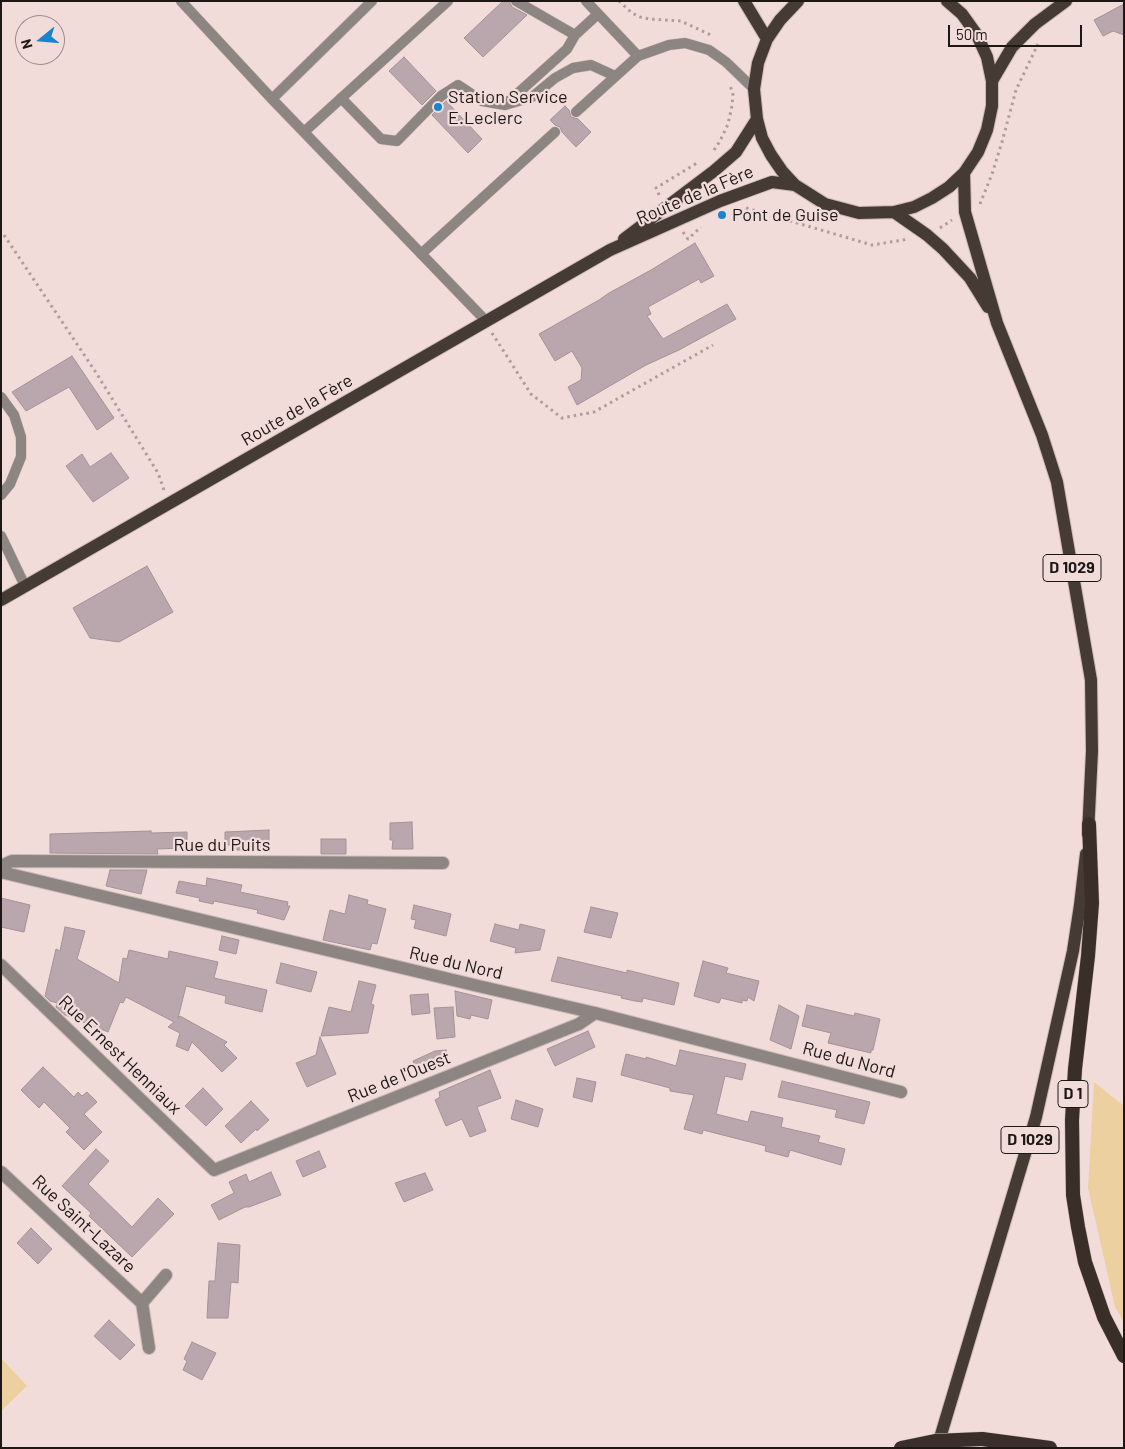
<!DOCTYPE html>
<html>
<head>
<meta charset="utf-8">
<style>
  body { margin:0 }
  #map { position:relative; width:1125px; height:1449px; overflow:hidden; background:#f1dcda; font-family:Barlow,sans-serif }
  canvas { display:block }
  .frame { position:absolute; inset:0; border:2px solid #1d1716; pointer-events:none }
  .north { position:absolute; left:15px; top:15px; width:50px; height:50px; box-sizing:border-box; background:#f1dcda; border:1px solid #9c8d8c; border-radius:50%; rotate:253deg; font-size:14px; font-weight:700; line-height:20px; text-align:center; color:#1d1716 }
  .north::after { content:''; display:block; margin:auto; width:18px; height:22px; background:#1784ce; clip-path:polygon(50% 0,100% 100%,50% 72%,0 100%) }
  .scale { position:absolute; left:948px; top:25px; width:134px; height:22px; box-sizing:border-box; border:2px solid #1d1716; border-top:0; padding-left:6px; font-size:15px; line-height:18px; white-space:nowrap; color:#1d1716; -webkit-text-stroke:4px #f1dcda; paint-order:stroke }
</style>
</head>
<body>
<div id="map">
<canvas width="1125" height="1449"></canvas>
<div class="frame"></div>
<div class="north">N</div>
<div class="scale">50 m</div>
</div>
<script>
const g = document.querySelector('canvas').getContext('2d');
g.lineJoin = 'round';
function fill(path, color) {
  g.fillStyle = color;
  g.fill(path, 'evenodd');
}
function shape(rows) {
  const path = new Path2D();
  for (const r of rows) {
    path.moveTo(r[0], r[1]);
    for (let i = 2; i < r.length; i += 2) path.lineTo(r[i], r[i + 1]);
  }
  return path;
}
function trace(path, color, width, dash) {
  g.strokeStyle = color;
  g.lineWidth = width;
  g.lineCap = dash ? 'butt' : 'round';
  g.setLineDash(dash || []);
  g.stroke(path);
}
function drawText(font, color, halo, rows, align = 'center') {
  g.font = font + ' Barlow,sans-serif';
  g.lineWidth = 4.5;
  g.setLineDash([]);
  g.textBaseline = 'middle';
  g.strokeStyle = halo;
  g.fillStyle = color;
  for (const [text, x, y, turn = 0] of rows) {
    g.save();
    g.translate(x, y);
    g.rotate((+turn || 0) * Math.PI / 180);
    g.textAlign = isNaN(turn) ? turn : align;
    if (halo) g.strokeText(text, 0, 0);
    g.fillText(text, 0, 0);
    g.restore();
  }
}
const green = shape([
  [1094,1082,1124,1106,1124,1322,1115,1307,1088,1188],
  [1,1358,27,1386,1,1411]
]);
const building = shape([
  [503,1,509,1,512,7,527,15,483,57,464,38,503,1],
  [1124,4,1124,35,1113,31,1103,36,1094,20,1124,4],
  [404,57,436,91,422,105,389,71,404,57],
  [446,101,482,139,468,153,432,115,446,101],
  [565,106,569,110,571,117,578,119,591,132,576,147,562,132,560,127,555,125,550,120,565,106],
  [695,243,714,276,701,283,699,279,648,307,651,314,647,316,663,339,727,304,736,319,679,350,646,365,577,405,568,387,581,380,582,368,572,351,555,361,539,334,599,300,609,293,651,270,695,243],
  [72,356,114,418,97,430,69,387,26,411,12,392,72,356],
  [111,453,129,478,93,502,66,466,82,454,90,467,111,453],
  [147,566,173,612,119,642,90,638,73,608,147,566],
  [412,822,413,849,392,849,393,840,390,840,390,823,412,822],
  [269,830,269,844,266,844,266,849,237,850,237,845,225,845,225,832,269,830],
  [151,831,151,833,187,832,187,848,157,849,158,854,50,853,50,834,151,831],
  [321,839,346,839,346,854,321,854,321,839],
  [110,870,147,870,141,894,106,886,110,870],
  [207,878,242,885,240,892,288,902,287,906,290,906,284,920,257,913,258,910,214,901,213,904,199,901,200,898,176,893,179,881,206,886,207,878],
  [349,895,368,900,367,904,386,909,377,944,372,943,370,950,323,940,330,910,345,914,349,895],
  [1,898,30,905,24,932,1,927,1,898],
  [414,905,451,914,446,936,414,928,416,920,411,919,414,905],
  [591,907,618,913,611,938,584,932,591,907],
  [495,924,519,930,520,924,545,930,540,950,515,953,516,948,490,941,495,924],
  [65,927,85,931,77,959,119,983,123,958,127,959,129,950,168,959,169,951,218,962,214,978,267,990,262,1012,225,1003,226,996,186,986,178,1018,180,1016,227,1042,224,1045,237,1058,222,1072,192,1042,188,1051,176,1046,180,1033,168,1027,174,1022,126,997,123,1003,120,1002,108,1032,65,1015,56,1007,57,1003,50,1001,45,996,56,949,60,951,65,927],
  [222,936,239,940,236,954,219,950,222,936],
  [558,957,627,973,627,970,679,983,674,1005,643,998,642,1002,635,1001,621,998,622,996,551,981,558,957],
  [703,961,728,968,726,973,759,981,754,1001,748,997,747,1001,742,1000,742,1003,721,998,719,1003,694,996,703,961],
  [281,963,317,972,311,992,276,983,281,963],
  [359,981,376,985,371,1004,374,1005,368,1033,321,1036,329,1007,351,1012,359,981],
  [455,991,492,1000,488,1019,471,1015,470,1019,457,1016,455,991],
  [428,994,430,1013,412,1015,410,995,428,994],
  [779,1005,799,1016,791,1049,770,1040,779,1005],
  [807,1005,854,1016,855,1013,880,1019,873,1050,871,1050,871,1053,828,1043,831,1033,802,1026,807,1005],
  [453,1007,455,1037,437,1039,434,1008,453,1007],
  [588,1031,595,1047,555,1066,547,1049,588,1031],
  [320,1037,336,1074,307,1087,296,1063,316,1055,320,1037],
  [446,1050,447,1063,419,1075,413,1061,435,1051,446,1050],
  [680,1050,746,1064,742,1080,725,1076,716,1114,748,1122,751,1111,783,1118,781,1127,820,1136,818,1142,845,1149,841,1165,790,1150,788,1157,765,1151,766,1146,703,1130,702,1134,684,1129,694,1095,670,1091,670,1088,621,1075,626,1054,646,1059,646,1057,676,1066,680,1050],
  [43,1067,74,1097,78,1092,82,1096,87,1092,97,1102,84,1114,102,1132,84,1150,66,1132,70,1128,44,1102,39,1108,21,1090,43,1067],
  [490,1070,501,1098,477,1107,486,1131,470,1137,462,1119,446,1126,435,1100,440,1097,439,1092,490,1070],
  [577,1078,596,1082,592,1102,573,1097,577,1078],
  [782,1081,870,1102,864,1124,835,1117,837,1110,778,1097,782,1081],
  [203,1088,223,1109,206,1126,185,1106,203,1088],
  [516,1100,543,1109,538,1127,511,1119,516,1100],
  [251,1101,269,1120,257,1131,256,1129,241,1143,225,1126,251,1101],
  [96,1149,109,1161,88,1184,132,1227,158,1198,174,1214,132,1257,89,1216,91,1213,62,1186,96,1149],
  [319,1151,326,1167,303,1177,296,1161,319,1151],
  [271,1172,281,1195,249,1207,245,1207,219,1220,211,1205,234,1193,229,1182,246,1174,249,1182,271,1172],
  [425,1173,433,1190,404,1202,395,1183,425,1173],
  [31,1228,52,1249,38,1264,17,1243,31,1228],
  [218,1243,240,1245,238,1283,231,1282,228,1318,207,1318,209,1281,215,1281,218,1243],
  [109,1320,135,1345,120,1360,94,1336,109,1320],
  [192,1342,216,1353,202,1380,183,1370,187,1361,184,1359,192,1342]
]);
const path = shape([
  [619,1,632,13,640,17,649,19,681,21,713,36],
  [714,150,720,141,728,124,732,106,733,93,730,86],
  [659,195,656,188,697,163],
  [980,204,992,174,1002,142,1016,90,1038,44],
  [746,208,872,245,909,239],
  [940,228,952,220],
  [683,232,688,239,701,227],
  [4,235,95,371,158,473,164,490],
  [492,333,531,394,562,418,594,412,713,345]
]);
const service = shape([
  [181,1,272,99,486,321],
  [516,1,575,35],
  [586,1,638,56],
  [341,98,381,139,397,141,441,96,458,85,482,101,505,105,532,97,555,78,573,68,591,65,615,76],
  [272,99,372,1],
  [507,103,567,49,575,35,598,14],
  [576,112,638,56,669,45,685,43,709,50,726,62,754,89],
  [304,132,448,1],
  [421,254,555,132],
  [1,397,14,415,21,437,21,457,10,484,1,495],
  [1,536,25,586]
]);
const minor = shape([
  [1,866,12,861,443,863],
  [1,872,474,985,595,1013,901,1092],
  [1,965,214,1170,579,1024,595,1013],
  [1,1172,142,1303],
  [149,1348,142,1303,166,1275]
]);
const primary = shape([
  [744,1,767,39],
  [798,1,780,20,767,39,758,63,754,89,757,119,762,138,771,155,782,171,795,185,825,204,859,213,894,212,914,207,932,198,949,187,964,173,978,152,987,130,992,106,992,81,987,57,977,35,962,14,947,1],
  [992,81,1012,47,1035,24,1066,1],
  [964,173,965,212,997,323,1042,435,1057,482,1091,680,1092,751,1088,834],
  [894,212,927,235,943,249,970,278,988,307],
  [624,239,714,171,736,152,757,119],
  [1,600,610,250,720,201,772,182,795,185],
  [937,1448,1036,1117,1073,951,1080,905,1086,854]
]);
const trunk = shape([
  [1089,824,1092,903,1088,956,1075,1069,1072,1120,1073,1195,1078,1227,1085,1262,1104,1317,1124,1356],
  [982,1439,1050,1448]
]);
const trunkBridge = shape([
  [901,1448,935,1441,982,1439]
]);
const markers = [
  [438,107,5,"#1784ce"],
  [722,215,5,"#1784ce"]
];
const shields = [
  [1072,568,58],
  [1073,1094,30],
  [1030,1140,58]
];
const shieldNames = [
  ["D 1029",1072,568],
  ["D 1",1073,1094],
  ["D 1029",1030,1140]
];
const poiNames = [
  ["Station Service",448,97],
  ["E.Leclerc",448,118],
  ["Pont de Guise",732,215]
];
const streetNames = [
  ["Route de la Fère",695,195,-23],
  ["Route de la Fère",297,410,-30],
  ["Rue du Puits",222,845],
  ["Rue du Nord",456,963,13],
  ["Rue Ernest Henniaux",120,1055,44],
  ["Rue du Nord",849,1060,15],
  ["Rue de l'Ouest",399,1077,-22],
  ["Rue Saint-Lazare",84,1224,43]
];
fill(green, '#ecd09f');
fill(building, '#baa7ad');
trace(building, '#a49297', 1);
trace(service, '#cbb9b7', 11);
trace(minor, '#cbb9b7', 14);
trace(primary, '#cbb9b7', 14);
trace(trunk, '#cbb9b7', 15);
trace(path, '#ad9d9b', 3, [2.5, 4]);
trace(service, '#8c8581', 10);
trace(minor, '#8c8581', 12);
trace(primary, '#463b34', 12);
trace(trunk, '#3a2f28', 14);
trace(trunkBridge, '#cbb9b7', 15, []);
trace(trunkBridge, '#3a2f28', 14);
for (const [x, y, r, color] of markers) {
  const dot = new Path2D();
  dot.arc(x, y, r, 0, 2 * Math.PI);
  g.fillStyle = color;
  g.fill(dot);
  trace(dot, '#f1dcda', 2);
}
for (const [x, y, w] of shields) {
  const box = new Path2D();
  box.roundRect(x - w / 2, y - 13.5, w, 27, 4);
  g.fillStyle = '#f1dcda';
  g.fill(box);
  trace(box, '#1d1716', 1);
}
drawText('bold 16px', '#1d1716', null, shieldNames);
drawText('18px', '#1d1716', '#f1dcda', poiNames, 'left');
drawText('18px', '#1d1716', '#f1dcda', streetNames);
</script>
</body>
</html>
